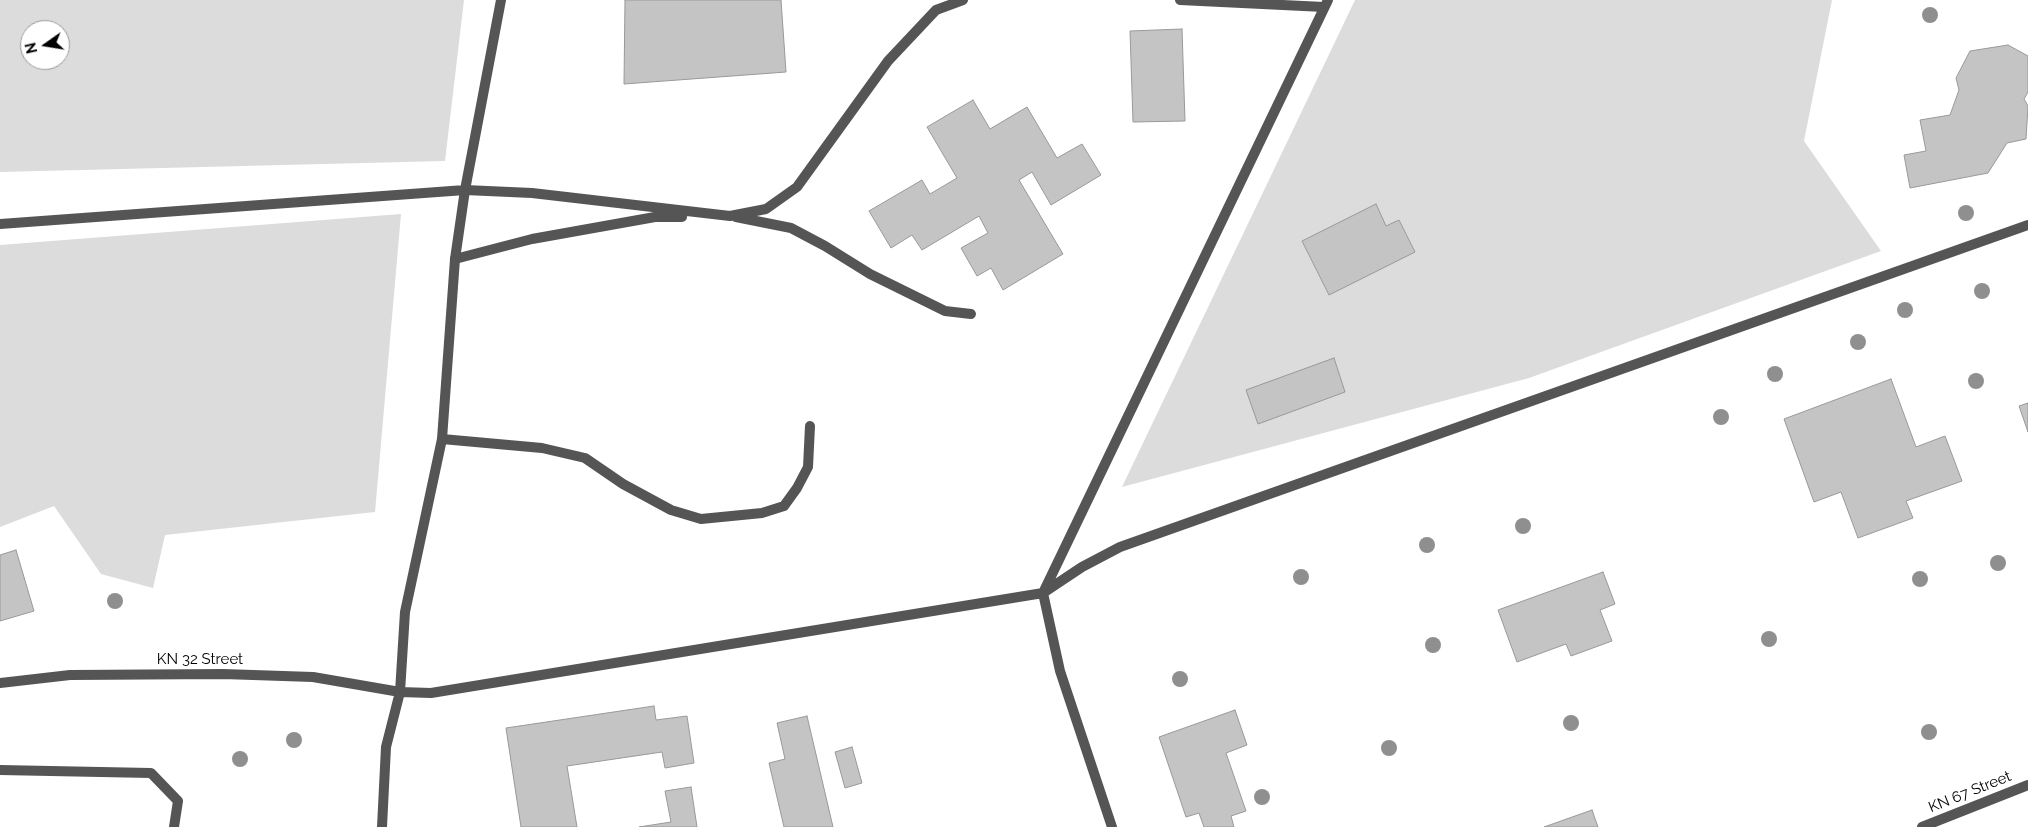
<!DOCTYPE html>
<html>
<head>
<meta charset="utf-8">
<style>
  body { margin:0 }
  #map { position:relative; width:2028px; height:827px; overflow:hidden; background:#fff; font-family:Raleway,sans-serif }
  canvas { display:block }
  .north { position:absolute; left:20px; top:20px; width:50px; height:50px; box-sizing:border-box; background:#fff; border:1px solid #999; border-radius:50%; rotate:257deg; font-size:14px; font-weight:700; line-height:20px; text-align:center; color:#000 }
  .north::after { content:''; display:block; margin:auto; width:18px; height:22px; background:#000; clip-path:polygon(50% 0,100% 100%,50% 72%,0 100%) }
</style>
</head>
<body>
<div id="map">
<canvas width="2028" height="827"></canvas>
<div class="north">N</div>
</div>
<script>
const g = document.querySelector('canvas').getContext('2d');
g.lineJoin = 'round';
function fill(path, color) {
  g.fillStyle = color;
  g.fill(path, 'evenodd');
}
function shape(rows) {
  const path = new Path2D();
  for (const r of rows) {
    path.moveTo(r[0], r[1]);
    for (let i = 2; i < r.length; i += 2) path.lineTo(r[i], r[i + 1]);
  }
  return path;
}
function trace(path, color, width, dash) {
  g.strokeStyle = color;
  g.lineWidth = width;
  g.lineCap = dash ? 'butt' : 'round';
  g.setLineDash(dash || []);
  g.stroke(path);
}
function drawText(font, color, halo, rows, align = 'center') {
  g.font = font + ' Raleway,sans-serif';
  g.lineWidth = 4;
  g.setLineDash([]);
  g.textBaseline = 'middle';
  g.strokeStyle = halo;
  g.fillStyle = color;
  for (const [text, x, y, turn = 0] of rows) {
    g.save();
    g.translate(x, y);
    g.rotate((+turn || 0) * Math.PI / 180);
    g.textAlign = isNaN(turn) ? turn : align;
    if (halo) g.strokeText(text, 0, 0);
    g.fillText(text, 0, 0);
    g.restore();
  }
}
const green = shape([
  [0,0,464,0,445,161,0,172],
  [30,30,60,30,60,60,30,60],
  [1355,0,1832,0,1804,141,1881,251,1529,378,1122,487],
  [401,214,375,512,165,535,153,588,101,574,54,506,0,527,0,245]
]);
const building = shape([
  [625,0,781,0,786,72,624,84,625,0],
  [1182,29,1185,121,1133,122,1130,31,1182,29],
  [2008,45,2028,56,2028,92,2024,99,2028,106,2026,139,2007,143,1988,173,1910,188,1904,155,1926,151,1920,120,1950,115,1959,90,1956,78,1970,51,2008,45],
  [973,100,990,129,1027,107,1057,158,1082,144,1101,175,1051,205,1032,172,1019,180,1063,254,1003,290,991,268,977,276,961,248,988,233,979,216,922,250,912,235,891,248,869,211,922,180,930,194,957,178,927,127,973,100],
  [1376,204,1386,226,1399,220,1415,252,1329,295,1302,241,1376,204],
  [1334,358,1345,392,1258,424,1246,390,1334,358],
  [1891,379,1916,447,1945,436,1962,481,1906,501,1913,518,1858,538,1841,492,1814,502,1784,419,1891,379],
  [2028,403,2028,432,2019,406,2028,403],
  [16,550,34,611,0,621,0,555,16,550],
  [1603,572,1615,604,1600,610,1612,641,1571,656,1566,644,1517,662,1498,610,1603,572],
  [654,706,656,720,687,716,694,763,665,768,662,752,567,766,577,827,521,827,506,728,654,706],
  [1235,710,1247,745,1226,753,1246,811,1231,816,1234,827,1204,827,1199,813,1186,817,1159,737,1235,710],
  [807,716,833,827,784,827,769,763,785,759,777,723,807,716],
  [852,747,862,783,845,788,835,752,852,747],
  [691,787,697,827,639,827,671,822,665,791,691,787],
  [1592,810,1598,827,1544,827,1592,810]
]);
const lane = shape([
  [1180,0,1324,7],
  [465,190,532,193,730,216,766,209,797,187,888,61,936,10,963,0],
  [736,217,791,228,825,246,870,274,945,311,971,314],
  [455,259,532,239,655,217,682,217],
  [442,439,542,448,585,458,623,484,671,510,701,519,762,513,784,506,797,488,808,467,810,426],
  [0,770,151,773,178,801,174,827]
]);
const street = shape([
  [0,224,465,190],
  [0,683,70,675,223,674,313,677,400,692,431,693,1043,593,1082,567,1120,547,2028,225],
  [382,827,386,747,400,692,405,612,442,439,455,259,465,190,501,0],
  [1112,827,1060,671,1043,593,1328,0],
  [1922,827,2028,785]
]);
const trees = [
  [1930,15],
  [1966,213],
  [1982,291],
  [1905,310],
  [1858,342],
  [1775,374],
  [1976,381],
  [1721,417],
  [1523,526],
  [1427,545],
  [1998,563],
  [1301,577],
  [1920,579],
  [115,601],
  [1769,639],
  [1433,645],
  [1180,679],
  [1571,723],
  [1929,732],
  [294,740],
  [1389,748],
  [240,759],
  [1262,797]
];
const streetNames = [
  ["KN 32 Street",200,659],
  ["KN 67 Street",1970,792,-22]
];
fill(green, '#dcdcdc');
fill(building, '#c4c4c4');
trace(building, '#999', 1);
trace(lane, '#555', 10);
trace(street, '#555', 10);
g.fillStyle = '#8f8f8f';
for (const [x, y] of trees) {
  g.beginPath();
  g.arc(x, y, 8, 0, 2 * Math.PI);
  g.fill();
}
drawText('15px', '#000', '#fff', streetNames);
</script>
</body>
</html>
